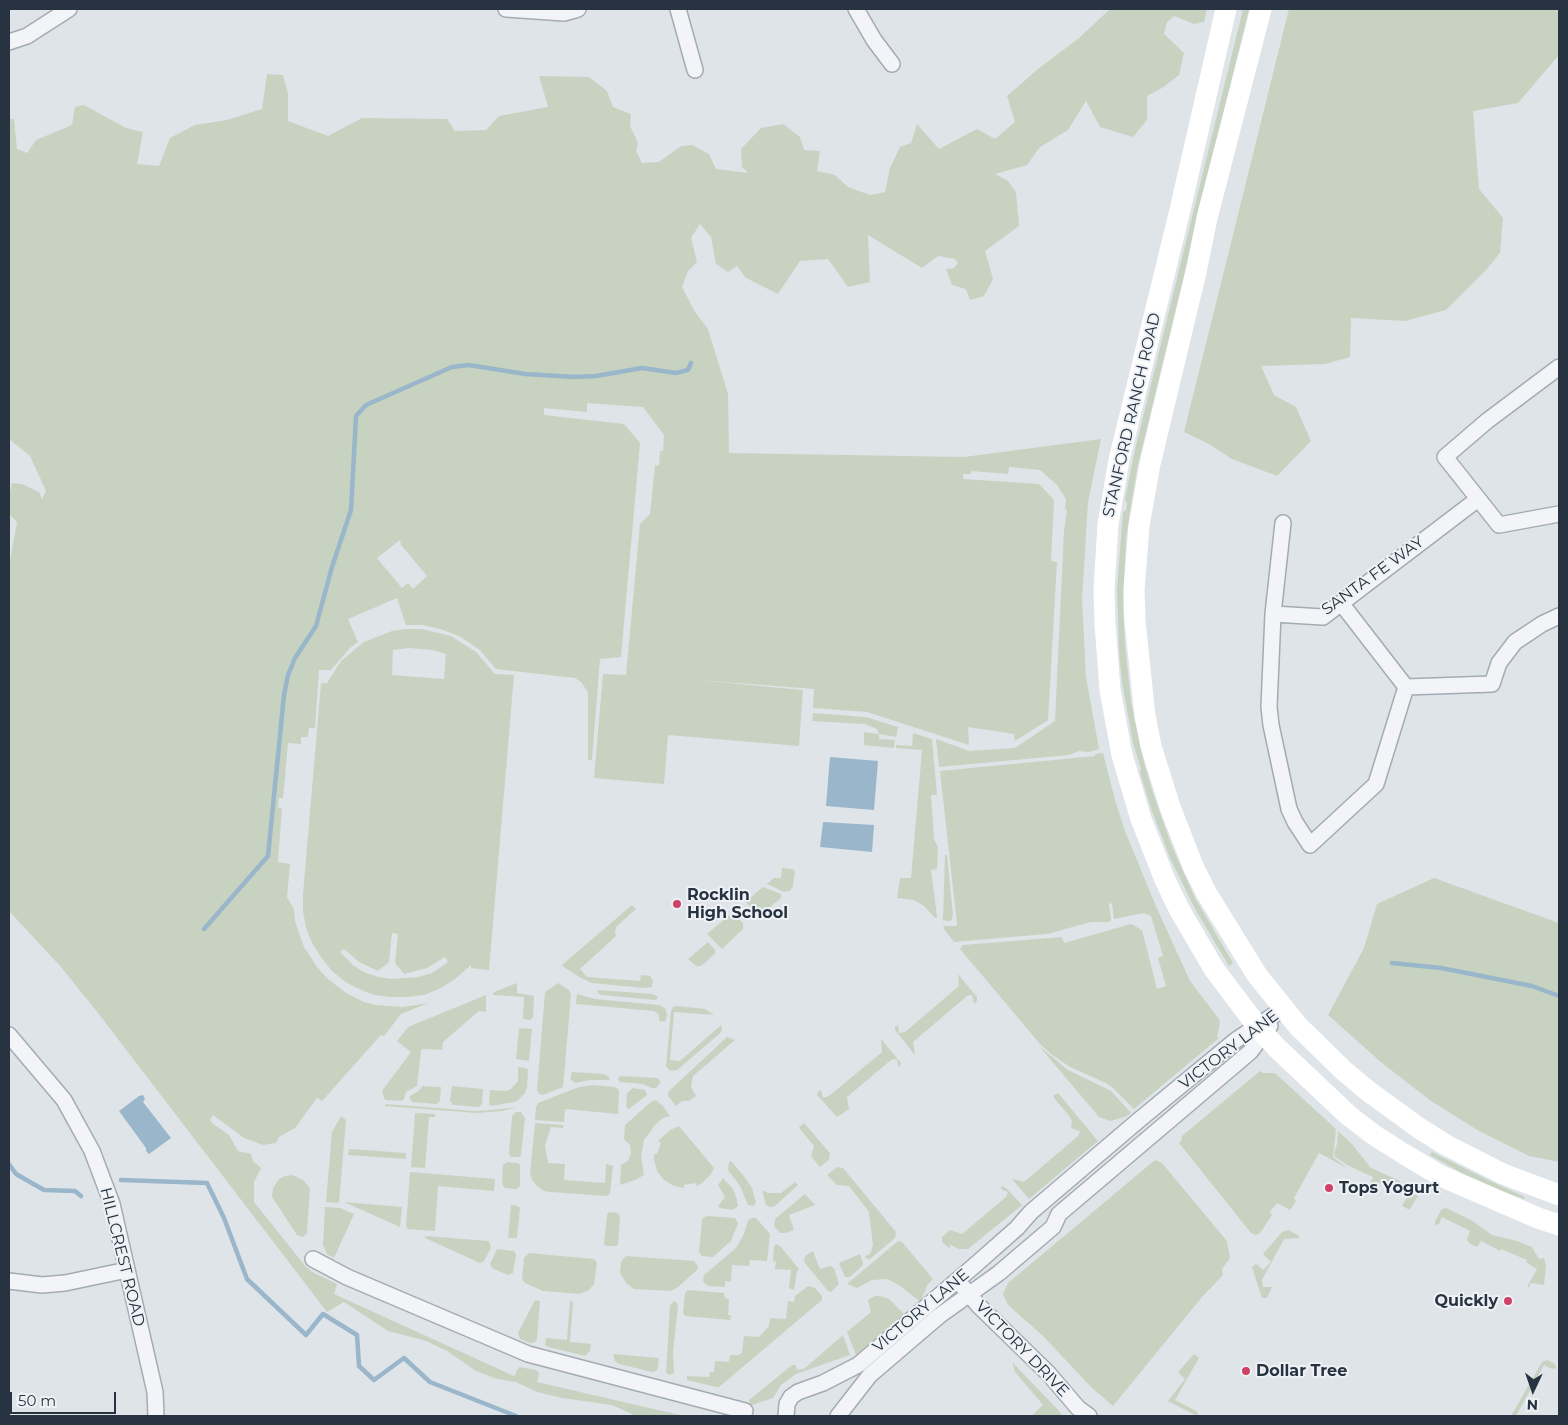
<!DOCTYPE html>
<html>
<head>
<meta charset="utf-8">
<style>
  body { margin:0 }
  #map { position:relative; width:1568px; height:1425px; overflow:hidden; background:#dfe4e9; font-family:Montserrat,sans-serif }
  canvas { display:block }
  .frame { position:absolute; inset:0; border:10px solid #273340; pointer-events:none }
  .north { position:absolute; left:1508px; top:1365px; width:50px; height:50px; -webkit-text-stroke:4px #eef2f6; paint-order:stroke; rotate:183deg; font-size:14px; font-weight:700; line-height:20px; text-align:center; color:#273340 }
  .north::after { content:''; display:block; margin:auto; width:18px; height:22px; background:#273340; clip-path:polygon(50% 0,100% 100%,50% 72%,0 100%) }
  .scale { position:absolute; left:10px; top:1392px; width:106px; height:22px; box-sizing:border-box; border:2px solid #273340; border-top:0; padding-left:6px; font-size:15px; line-height:18px; white-space:nowrap; color:#273340; -webkit-text-stroke:4px #eef2f6; paint-order:stroke }
</style>
</head>
<body>
<div id="map">
<canvas width="1568" height="1425"></canvas>
<div class="frame"></div>
<div class="north">N</div>
<div class="scale">50 m</div>
</div>
<script>
const g = document.querySelector('canvas').getContext('2d');
g.lineJoin = 'round';
function fill(path, color) {
  g.fillStyle = color;
  g.fill(path, 'evenodd');
}
function shape(rows) {
  const path = new Path2D();
  for (const r of rows) {
    path.moveTo(r[0], r[1]);
    for (let i = 2; i < r.length; i += 2) path.lineTo(r[i], r[i + 1]);
  }
  return path;
}
function trace(path, color, width, dash) {
  g.strokeStyle = color;
  g.lineWidth = width;
  g.lineCap = dash ? 'butt' : 'round';
  g.setLineDash(dash || []);
  g.stroke(path);
}
function drawText(font, color, halo, rows, align = 'center') {
  g.font = font + ' Montserrat,sans-serif';
  g.lineWidth = 4;
  g.setLineDash([]);
  g.textBaseline = 'middle';
  g.strokeStyle = halo;
  g.fillStyle = color;
  for (const [text, x, y, turn = 0] of rows) {
    g.save();
    g.translate(x, y);
    g.rotate((+turn || 0) * Math.PI / 180);
    g.textAlign = isNaN(turn) ? turn : align;
    if (halo) g.strokeText(text, 0, 0);
    g.fillText(text, 0, 0);
    g.restore();
  }
}
const green = shape([
  [1110,9,1207,9,1204,22,1194,24,1174,16,1167,22,1164,34,1184,53,1179,75,1162,88,1147,96,1147,120,1133,137,1100,127,1086,101,1068,130,1040,147,1027,165,995,174,1008,181,1016,192,1019,226,985,251,993,279,984,296,970,300,966,289,952,285,946,269,954,268,958,263,955,259,938,256,922,268,868,235,870,282,848,287,828,259,800,261,778,294,746,278,737,266,728,272,716,264,711,237,700,224,691,238,697,262,688,271,682,287,695,312,708,329,728,394,729,453,964,457,1101,439,1088,502,1082,599,1086,677,1099,749,1089,752,1079,751,1069,755,939,767,936,739,969,751,1015,748,1055,721,1064,531,1067,510,1065,509,1066,499,1057,485,1040,470,1009,467,1008,474,971,471,971,474,963,474,963,479,1039,484,1054,500,1051,561,1057,562,1048,720,1015,741,1014,734,968,727,969,745,867,712,813,708,814,689,697,680,803,690,799,746,668,735,664,784,594,778,603,674,626,675,640,524,650,514,655,465,659,466,660,451,663,451,664,435,643,407,587,403,587,412,544,408,544,415,624,424,640,443,621,657,600,659,592,760,588,760,588,692,581,682,575,678,496,669,480,650,459,636,440,629,422,625,406,625,397,598,348,619,358,642,350,648,331,670,319,670,315,728,309,728,308,737,301,737,301,744,288,743,283,798,279,798,278,808,282,808,278,862,290,864,287,897,294,909,295,921,304,947,317,967,328,979,346,993,364,1002,376,1005,403,1007,428,1003,401,1014,384,1036,381,1035,322,1101,317,1098,295,1128,279,1137,276,1143,263,1145,244,1138,213,1115,210,1120,212,1123,229,1135,238,1151,251,1154,253,1161,261,1168,254,1182,254,1202,306,1267,314,1273,337,1284,334,1294,514,1376,519,1367,536,1370,539,1373,537,1382,684,1416,636,1416,612,1405,562,1398,537,1392,516,1382,497,1379,476,1371,447,1351,426,1341,388,1331,344,1302,327,1312,98,1013,61,967,9,911,9,566,17,522,10,515,10,492,12,483,22,484,39,492,42,499,46,491,30,456,9,439,9,119,14,119,17,149,27,153,36,140,72,125,75,107,84,105,126,128,143,132,137,164,159,166,170,138,195,125,227,120,262,109,267,74,283,75,288,93,288,121,328,136,362,118,447,119,455,131,486,130,499,116,548,107,539,76,589,77,607,91,613,107,631,114,630,126,638,143,636,151,642,163,659,162,681,146,692,145,709,154,716,169,748,173,742,167,741,149,761,128,783,124,800,137,804,150,820,151,817,171,835,175,848,187,870,195,885,192,890,168,900,147,911,143,917,124,939,149,977,129,995,139,1015,122,1007,96,1038,69,1079,38],
  [400,540,401,545,427,576,413,589,408,583,402,588,377,558],
  [1243,9,1249,9,1137,469,1126,537,1123,606,1125,645,1131,701,1143,759,1153,793,1171,844,1195,898,1233,963,1229,966,1195,909,1170,858,1152,811,1140,773,1141,769,1133,743,1122,682,1119,651,1117,589,1123,512,1126,510,1127,504,1125,499,1134,454],
  [1289,9,1559,9,1559,55,1518,103,1473,111,1479,189,1503,218,1500,253,1486,270,1446,310,1405,321,1351,318,1350,357,1325,364,1261,366,1274,395,1296,407,1311,441,1277,476,1232,459,1209,444,1184,432],
  [407,629,422,629,451,636,476,652,495,674,514,675,489,970,471,968,471,965,454,980,439,989,424,995,407,997,391,997,374,995,359,989,344,981,331,970,321,957,312,943,306,928,303,911,303,894,321,683,327,683,341,661,364,642,392,631],
  [409,648,433,650,446,654,444,679,392,675,393,650],
  [392,933,398,934,395,963,404,974,427,968,445,957,448,962,432,973,419,977,392,979,379,977,366,973,354,966,340,952,344,949,359,962,378,971,389,962],
  [813,713,866,717,898,727,896,737,879,734,879,739,895,740,894,748,864,745,864,732,879,734,877,729,865,724,812,721],
  [913,733,932,739,937,795,931,795,934,839,938,847,937,869,931,870,937,917,935,918,924,906,914,900,897,898,900,878,911,878,922,750,896,748,896,745,912,746],
  [1103,753,1115,800,1125,831,1155,904,1190,981,1219,1019,1220,1023,1217,1037,1219,1038,1134,1109,1114,1089,1106,1083,1070,1067,1051,1054,1040,1044,960,949,963,945,1062,937,1064,943,1131,924,1142,930,1157,989,1166,986,1158,958,1163,956,1151,916,1144,913,1114,919,1112,903,1109,904,1111,920,1109,922,1091,922,1047,934,954,942,943,928,944,926,956,926,957,924,940,771,1095,756,1095,754],
  [945,855,947,855,953,915,951,921,948,921,943,920],
  [782,868,792,869,795,871,793,886,790,891,784,892,767,884,774,878,781,878],
  [1434,878,1559,923,1559,1162,1529,1156,1479,1131,1431,1101,1382,1063,1328,1015,1364,948,1377,904],
  [763,887,781,894,781,898,764,912,758,915,743,899,748,894,751,897],
  [632,905,636,909,616,927,615,932,616,936,580,969,587,977,640,981,641,975,650,976,653,981,652,987,645,988,592,983,579,977,564,967,562,965],
  [732,913,743,923,743,929,722,949,707,934],
  [708,942,715,950,715,954,701,966,696,966,688,959],
  [958,974,977,997,977,1001,974,1004,972,995,967,996,913,1042,915,1055,895,1030,895,1027,898,1025,899,1033,905,1032,959,986],
  [517,983,517,993,534,996,533,1017,530,1020,523,1019,524,997,493,995,494,992],
  [558,983,569,990,571,995,563,1087,543,1095,539,1094,537,1090,545,992],
  [598,990,653,994,658,997,656,1000,602,995,598,993],
  [577,994,595,999,659,1005,665,1008,667,1015,665,1022,659,1021,659,1015,654,1011,576,1004],
  [486,995,486,1012,479,1011,443,1042,442,1050,424,1049,421,1050,417,1086,406,1092,404,1099,402,1101,386,1100,384,1098,382,1091,411,1052,397,1041,408,1027],
  [678,1006,705,1009,714,1015,674,1012,670,1060,680,1061,721,1025,722,1028,721,1032,718,1035,677,1070,670,1071,666,1066,671,1011,673,1007],
  [519,1028,532,1029,529,1061,516,1059],
  [727,1037,735,1040,693,1076,691,1087,696,1096,689,1101,682,1101,676,1106,668,1096,668,1092],
  [881,1039,901,1063,900,1066,898,1067,897,1059,891,1060,847,1097,849,1109,837,1117,817,1095,818,1092,821,1090,823,1098,829,1096,882,1052],
  [1039,1046,1068,1070,1111,1091,1131,1113,1125,1117,1110,1121,1099,1117],
  [518,1067,526,1068,528,1070,527,1088,525,1093,518,1100,514,1102,491,1106,489,1103,490,1090,506,1091,511,1089,518,1081],
  [1260,1071,1263,1073,1275,1073,1336,1129,1333,1157,1347,1168,1319,1153,1294,1198,1296,1201,1290,1210,1277,1203,1270,1212,1272,1215,1260,1233,1256,1235,1251,1233,1179,1143,1182,1140,1181,1138,1182,1136],
  [572,1072,604,1074,610,1078,609,1080,590,1080,575,1083,570,1079],
  [620,1076,658,1078,661,1082,656,1088,652,1088,643,1084,620,1082,618,1079],
  [592,1085,614,1087,618,1089,619,1093,618,1114,565,1109,564,1122,535,1120,536,1107,538,1103,579,1087],
  [422,1086,441,1087,440,1101,437,1104,412,1102,410,1099,410,1096,420,1090],
  [452,1086,483,1089,482,1104,479,1107,453,1105,450,1101],
  [633,1088,645,1090,647,1095,629,1109,626,1107,627,1093],
  [1058,1093,1098,1141,1029,1199,1012,1179,1024,1182,1078,1136,1080,1131,1071,1128,1072,1122,1070,1117,1054,1098,1054,1095],
  [656,1100,663,1106,670,1116,663,1118,655,1125,644,1140,641,1156,644,1175,635,1180,620,1185,621,1165,628,1161,631,1153,630,1145,624,1139,625,1125,652,1101],
  [386,1104,475,1111,492,1110,517,1107,502,1111,477,1113,385,1106],
  [516,1112,521,1112,525,1118,521,1155,519,1157,511,1157,509,1154,512,1116],
  [417,1113,435,1114,435,1117,429,1117,425,1168,411,1167,415,1114],
  [341,1116,346,1120,339,1203,326,1202,332,1132],
  [535,1123,563,1125,563,1128,551,1127,545,1146,548,1163,565,1164,564,1180,605,1183,606,1164,613,1166,610,1194,606,1196,551,1192,544,1191,538,1187,532,1180,530,1174],
  [804,1123,830,1153,829,1160,820,1167,811,1156,814,1146,800,1129,799,1127],
  [679,1126,714,1168,711,1174,702,1183,697,1186,695,1183,684,1185,684,1188,674,1186,664,1180,657,1171,654,1160,654,1154,657,1154,661,1143,658,1141,670,1130],
  [1338,1131,1352,1144,1371,1168,1398,1180,1414,1191,1414,1194,1418,1196,1410,1209,1408,1209,1402,1206,1407,1197,1383,1180,1375,1189,1370,1189,1363,1184,1364,1182,1370,1184,1373,1177,1349,1166,1335,1157,1334,1153,1337,1144],
  [349,1149,406,1153,406,1159,348,1155],
  [1432,1152,1488,1180,1525,1197,1524,1199,1499,1191,1474,1180,1430,1155],
  [1155,1160,1162,1163,1227,1241,1230,1258,1222,1269,1223,1275,1202,1297,1113,1406,1091,1387,1043,1336,1008,1305,1003,1294,1008,1283],
  [731,1161,743,1175,752,1188,756,1202,754,1206,748,1205,740,1186,728,1170,729,1162],
  [507,1162,518,1163,520,1165,520,1186,516,1189,505,1188,502,1184,503,1165],
  [837,1167,843,1168,896,1232,895,1238,870,1259,867,1259,865,1256,870,1254,873,1245,869,1212,849,1186,837,1185,827,1175],
  [410,1172,495,1179,494,1191,438,1186,435,1231,408,1229,406,1226],
  [292,1175,303,1180,310,1188,307,1233,303,1237,297,1235,272,1197,273,1188,279,1179,285,1176],
  [723,1178,733,1189,737,1200,738,1206,733,1210,720,1208,718,1206,725,1197,718,1185],
  [795,1182,798,1185,775,1206,770,1207,766,1205,762,1190,768,1193,781,1193],
  [1002,1186,1006,1188,1022,1205,968,1249,959,1249,951,1245,949,1248,942,1242,942,1237,950,1230,962,1234,1006,1197,1008,1192,1001,1189],
  [805,1194,815,1205,789,1215,794,1230,785,1233,780,1233,774,1226,775,1219],
  [344,1202,402,1207,400,1227],
  [511,1205,518,1206,520,1208,517,1238,508,1238],
  [325,1207,340,1208,354,1214,334,1258,327,1254,323,1245],
  [1446,1208,1471,1220,1492,1235,1517,1241,1532,1247,1539,1259,1544,1258,1546,1265,1544,1285,1530,1283,1530,1287,1527,1287,1537,1269,1526,1262,1527,1260,1501,1249,1500,1251,1481,1241,1477,1247,1470,1244,1467,1240,1470,1231,1442,1217,1439,1224,1435,1225,1435,1221,1442,1209],
  [609,1212,618,1213,620,1216,618,1244,616,1246,606,1246,604,1244,607,1215],
  [708,1216,735,1218,738,1223,731,1241,713,1257,702,1256,699,1252,702,1220,704,1217],
  [752,1218,756,1218,770,1234,767,1261,750,1260,749,1266,732,1265,731,1282,725,1281,725,1287,709,1286,705,1284,703,1281,704,1275,736,1248,744,1234,748,1220],
  [1288,1230,1298,1235,1299,1238,1284,1239,1262,1280,1263,1287,1272,1287,1267,1298,1262,1298,1252,1267,1256,1264,1263,1270,1271,1262,1263,1254,1282,1232],
  [425,1236,489,1241,491,1248,484,1261,480,1263,425,1238],
  [898,1241,902,1242,933,1279,928,1284,921,1300,919,1301,899,1285,887,1279,872,1280,857,1288,847,1284],
  [776,1244,780,1246,799,1269,797,1272,794,1290,789,1288,791,1270,775,1269,776,1262,773,1261,774,1246],
  [497,1249,514,1251,516,1255,513,1273,508,1275,492,1268,490,1264],
  [813,1251,820,1269,830,1266,834,1268,839,1284,831,1292,828,1291,804,1262,805,1256],
  [529,1253,594,1259,597,1263,594,1284,589,1290,580,1294,543,1291,525,1283,522,1279,524,1258],
  [860,1254,863,1263,863,1265,850,1277,845,1277,839,1263],
  [626,1256,694,1261,697,1265,698,1269,677,1288,671,1291,634,1289,626,1283,620,1273,621,1262],
  [808,1286,815,1288,822,1296,822,1300,719,1387,716,1387,687,1380,687,1376,709,1377,710,1372,714,1372,715,1361,728,1362,729,1361,730,1355,738,1355,742,1353,744,1336,759,1337,769,1326,770,1318,786,1319,788,1301,794,1302,795,1296],
  [688,1290,724,1293,725,1298,729,1299,728,1315,731,1315,730,1320,685,1316,683,1313,685,1293],
  [875,1296,880,1296,889,1299,904,1314,856,1355,847,1332,871,1312,868,1300],
  [535,1300,540,1301,537,1339,535,1342,530,1343,520,1339,518,1333],
  [570,1301,573,1302,570,1342,591,1344,590,1351,585,1356,548,1347,545,1345,546,1338,567,1340],
  [674,1301,677,1303,678,1306,673,1352,674,1373,670,1375,666,1373,670,1305],
  [843,1335,850,1355,796,1374,781,1385,773,1398,752,1405,750,1405,749,1400,792,1365,796,1365,797,1370,804,1369],
  [613,1354,659,1358,658,1368,656,1371,652,1372,619,1364,615,1361],
  [1194,1354,1199,1358,1175,1400,1198,1412,1197,1416,1168,1401,1185,1379,1178,1372],
  [1547,1360,1555,1364,1556,1368,1552,1369,1544,1365,1516,1416,1511,1416,1542,1362],
  [1012,1362,1060,1412,1062,1416,1031,1416,1043,1405,1015,1372]
]);
const water = shape([
  [830,757,878,761,874,810,826,806],
  [823,822,874,825,872,852,820,847],
  [143,1095,145,1099,143,1102,171,1138,149,1154,146,1151,146,1148,119,1111,139,1096]
]);
const stream = shape([
  [204,929,268,856,284,695,288,675,295,658,316,626,332,567,351,510,356,416,366,405,452,367,469,365,525,374,575,377,596,376,642,368,676,373,688,370,691,363],
  [1392,963,1441,968,1532,986,1559,996],
  [9,1164,16,1174,44,1190,75,1191,81,1196],
  [121,1180,207,1183,224,1218,247,1279,306,1335,323,1314,357,1335,359,1366,374,1380,404,1358,430,1382,516,1416]
]);
const minor = shape([
  [506,9,564,13,578,9],
  [678,9,695,70],
  [856,9,874,40,892,64],
  [9,42,27,36,69,9],
  [1559,367,1487,421,1445,457,1499,525,1559,514],
  [1478,499,1323,617,1273,614,1269,707,1271,725,1289,809,1295,822,1310,845,1376,784,1406,687,1492,684,1499,663,1515,642,1542,624,1559,616],
  [1341,603,1406,687],
  [1273,614,1283,523],
  [9,1035,64,1100,92,1151,112,1204,155,1392,156,1416],
  [313,1259,347,1277,528,1354,745,1411],
  [9,1281,42,1285,65,1283,127,1270],
  [963,1287,978,1305,1048,1373,1078,1408,1089,1416],
  [786,1416,787,1404,791,1397,798,1392,823,1383,858,1365,974,1266,1017,1228,1031,1212,1139,1120,1236,1040,1283,1009],
  [838,1416,870,1375,939,1316,999,1273,1053,1227,1059,1214,1250,1052,1270,1026]
]);
const secondary = shape([
  [1226,9,1180,210,1130,415,1119,460,1108,524,1104,590,1105,624,1110,690,1122,755,1141,819,1165,880,1179,909,1214,969,1257,1026,1276,1047,1348,1115,1374,1135,1404,1154,1441,1176,1538,1218,1559,1225],
  [1261,9,1207,218,1196,272,1150,464,1139,526,1134,590,1135,621,1145,716,1151,746,1170,807,1193,866,1207,894,1257,975,1298,1026,1343,1070,1368,1091,1419,1128,1446,1145,1503,1174,1559,1195]
]);
const markers = [
  [677,904,5,"#d14167"],
  [1329,1188,5,"#d14167"],
  [1508,1301,5,"#d14167"],
  [1246,1371,5,"#d14167"]
];
const streetNames = [
  ["STANFORD RANCH ROAD",1132,415,-77],
  ["SANTA FE WAY",1373,576,-36],
  ["VICTORY LANE",1229,1050,-37],
  ["HILLCREST ROAD",122,1257,76],
  ["VICTORY LANE",921,1311,-40],
  ["VICTORY DRIVE",1022,1349,46]
];
const poiNames = [
  ["Rocklin",687,895],
  ["High School",687,913],
  ["Tops Yogurt",1339,1188],
  ["Quickly",1498,1301,"right"],
  ["Dollar Tree",1256,1371]
];
fill(green, '#c7d3c0');
fill(water, '#99b6ca');
trace(stream, '#99b6ca', 4.5);
trace(minor, '#a4abb3', 18);
trace(minor, '#f2f4f7', 15);
trace(secondary, '#fff', 21);
for (const [x, y, r, color] of markers) {
  const dot = new Path2D();
  dot.arc(x, y, r, 0, 2 * Math.PI);
  g.fillStyle = color;
  g.fill(dot);
  trace(dot, '#eef2f6', 2);
}
drawText('16px', '#273340', '#eef2f6', streetNames);
drawText('bold 16px', '#273340', '#eef2f6', poiNames, 'left');
</script>
</body>
</html>
